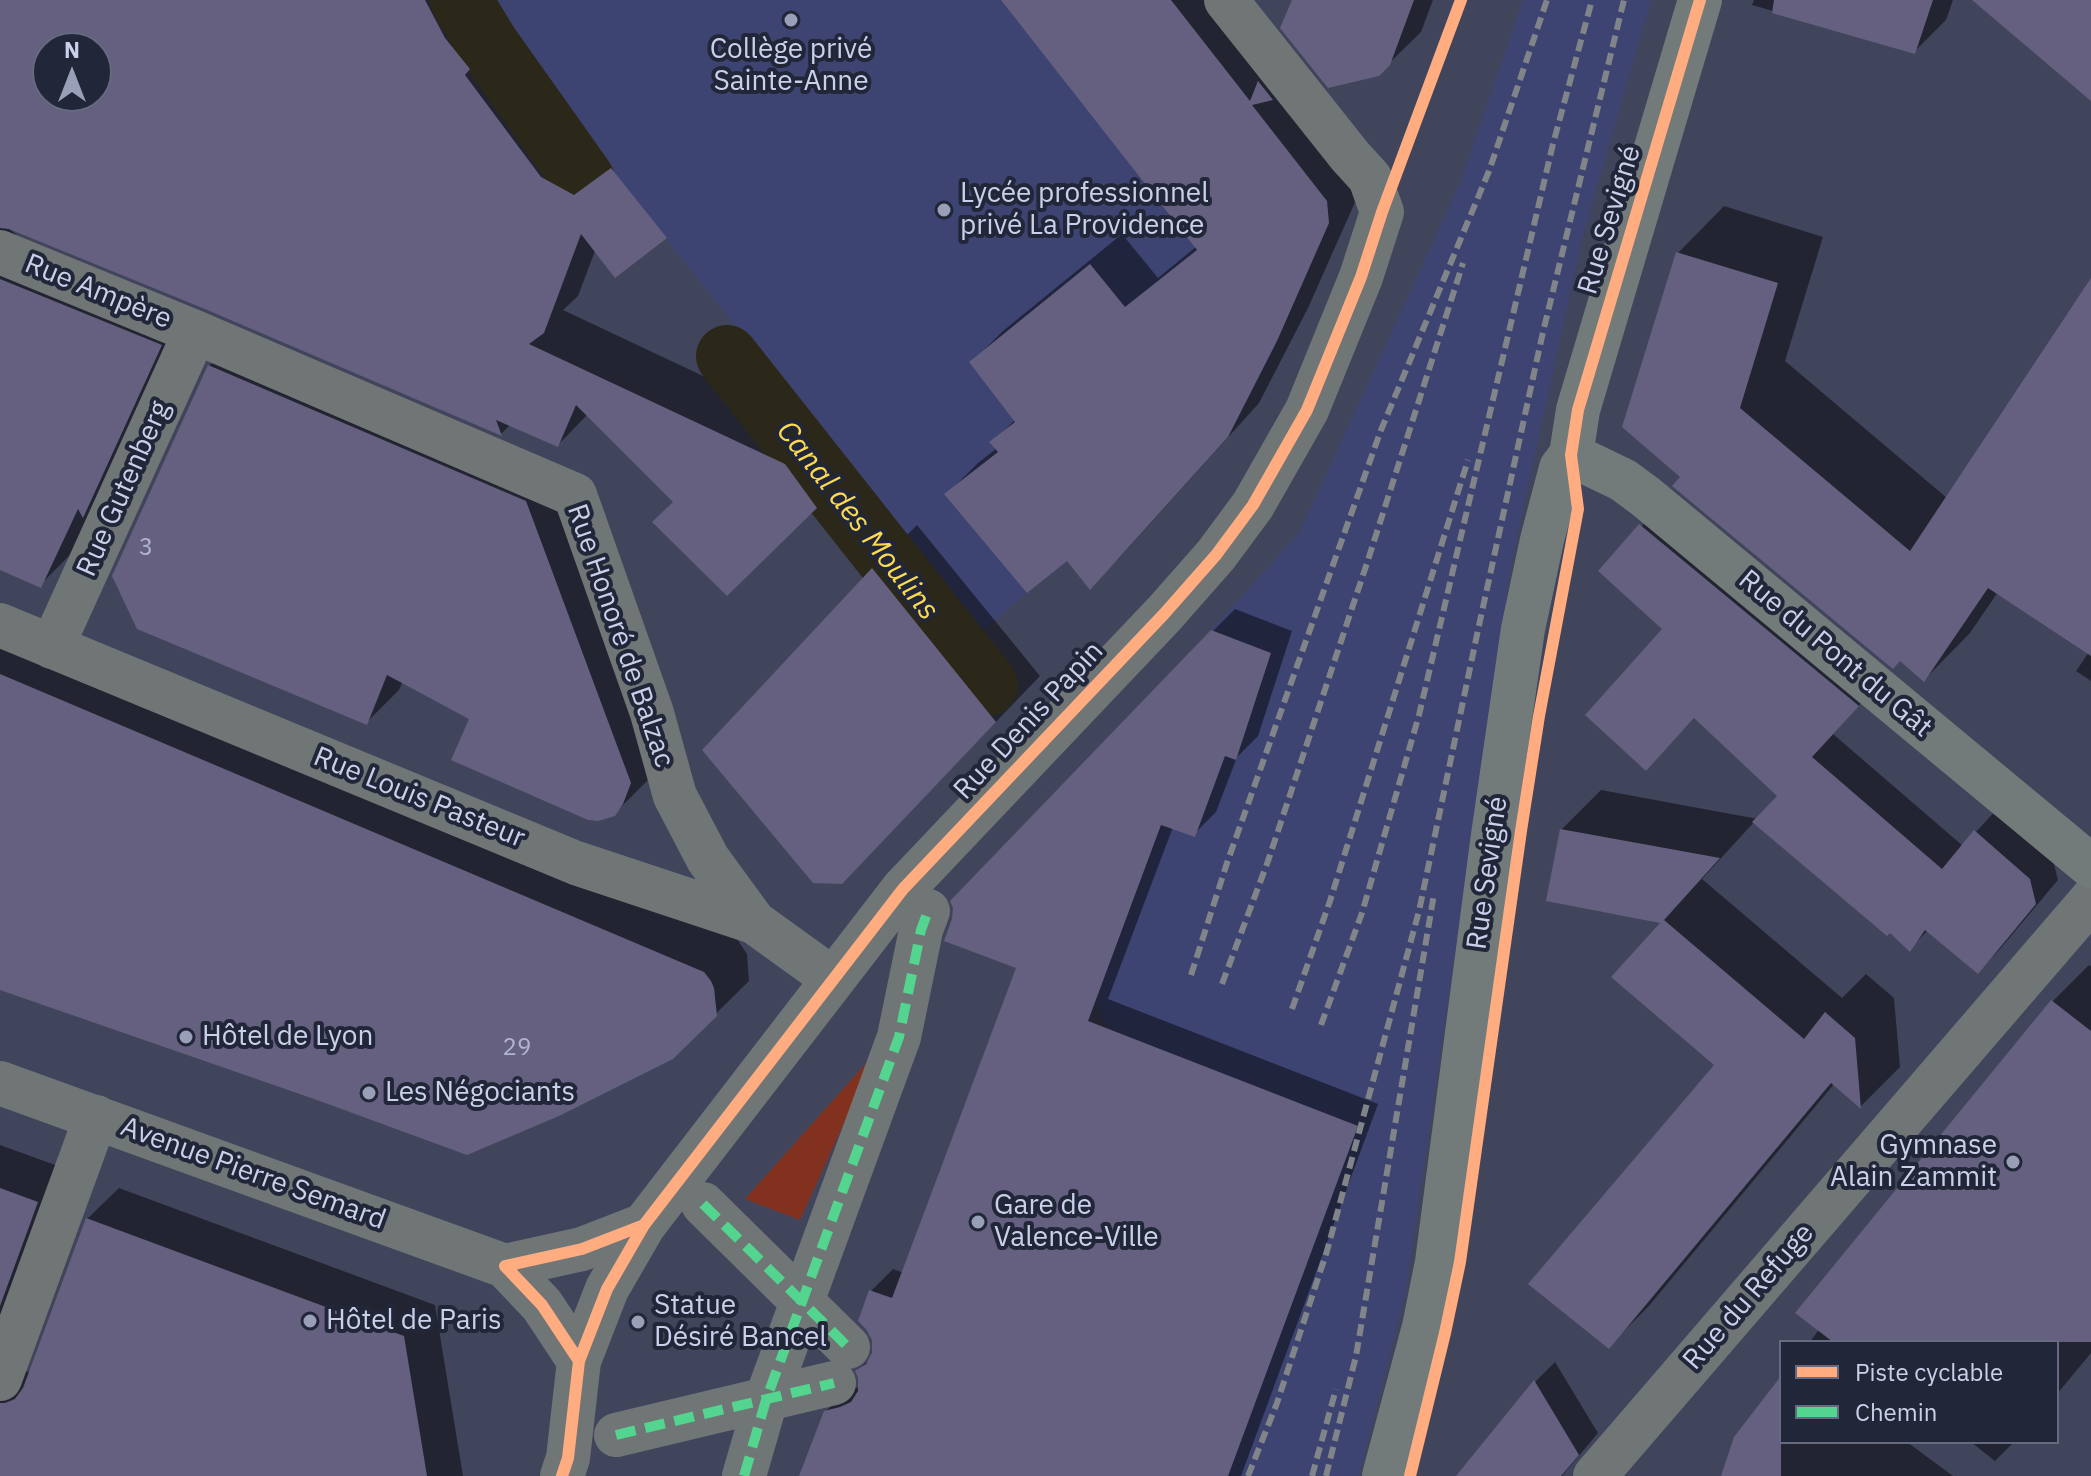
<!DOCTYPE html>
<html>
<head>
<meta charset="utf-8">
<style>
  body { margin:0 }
  #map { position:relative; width:2091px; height:1476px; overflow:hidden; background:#41455c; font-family:"IBM Plex Sans",sans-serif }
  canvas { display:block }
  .legend { position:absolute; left:1779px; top:1340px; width:280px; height:104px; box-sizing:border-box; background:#222639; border:2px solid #656a80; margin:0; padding:10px 14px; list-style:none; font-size:24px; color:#cad0ea }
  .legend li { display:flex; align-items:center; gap:16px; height:40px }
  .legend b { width:40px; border:2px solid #656a80 }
  .north { position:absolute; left:32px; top:32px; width:80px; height:80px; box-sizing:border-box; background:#222639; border:2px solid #656a80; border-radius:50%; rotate:0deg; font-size:22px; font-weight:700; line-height:32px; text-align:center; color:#cad0ea }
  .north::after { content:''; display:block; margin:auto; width:28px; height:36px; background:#9a9fb8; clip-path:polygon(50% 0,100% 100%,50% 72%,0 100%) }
</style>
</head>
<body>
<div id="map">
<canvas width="2091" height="1476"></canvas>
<ul class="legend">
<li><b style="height:10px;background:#ffac80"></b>Piste cyclable</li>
<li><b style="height:10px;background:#53d58f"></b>Chemin</li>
</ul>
<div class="north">N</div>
</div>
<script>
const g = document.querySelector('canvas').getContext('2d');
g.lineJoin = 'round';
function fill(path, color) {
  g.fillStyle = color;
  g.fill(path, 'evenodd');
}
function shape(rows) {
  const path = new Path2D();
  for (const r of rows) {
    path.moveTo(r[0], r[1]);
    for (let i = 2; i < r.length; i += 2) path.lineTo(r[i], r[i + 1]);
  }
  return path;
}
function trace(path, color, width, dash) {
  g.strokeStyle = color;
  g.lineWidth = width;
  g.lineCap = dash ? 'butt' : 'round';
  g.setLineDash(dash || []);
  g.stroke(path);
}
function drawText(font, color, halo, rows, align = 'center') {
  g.font = font + ' "IBM Plex Sans",sans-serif';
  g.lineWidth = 8;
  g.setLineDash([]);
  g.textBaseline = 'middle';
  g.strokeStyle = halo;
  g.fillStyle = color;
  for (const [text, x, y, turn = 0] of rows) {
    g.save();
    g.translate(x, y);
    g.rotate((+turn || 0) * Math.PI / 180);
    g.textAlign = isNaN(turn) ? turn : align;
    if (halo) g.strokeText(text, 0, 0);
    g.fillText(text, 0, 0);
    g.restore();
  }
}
const built = shape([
  [487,0,1171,0,1327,201,1329,223,1271,355,1229,435,1027,593,981,632,610,169,500,23],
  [1523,0,1651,0,1582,239,1512,559,1406,1290,1359,1476,940,1476,1107,1028,1096,999,1193,744,1236,760,1271,654,1211,630,1299,533,1460,183]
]);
const green = shape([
  [876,1052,800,1220,745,1199]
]);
const shadow = shape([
  [0,0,477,0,503,34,498,39,575,143,601,157,621,182,578,296,563,310,820,431,850,472,727,594,675,501,588,414,558,445,511,424,501,434,206,307,7,227,24,241,194,311,74,551,40,585,0,568],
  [48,48,96,48,96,96,48,96],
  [1003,0,1227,0,1360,191,1308,308,1259,403,1121,556,1090,587,1067,558,947,494,978,463,997,448,992,442,1016,419,972,362,1003,331,1122,234,1158,278,1197,246],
  [1294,0,1433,0,1421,32,1378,74],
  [1754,0,1953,0,1946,20,1914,52,1752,5],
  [1724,206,1823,237,1785,361,1947,498,2091,291,2091,681,2076,671,2089,652,1998,592,1970,633,1924,680,1683,477,1678,253],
  [242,333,559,468,656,769,648,780,614,814,472,718,403,681,399,690,366,723,209,366],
  [1663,503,1880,682,1833,734,1963,846,1997,809,2052,856,2058,880,2000,949,1978,972,1928,930,1910,949,1755,821,1702,879,1842,998,1866,974,1894,998,1900,1067,1861,1106,1835,1083,1648,1307,1609,1346,1716,1065,1664,922,1561,830,1601,790,1758,819,1779,796,1695,717,1668,746,1665,628,1601,571],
  [917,525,1040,676,842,882,873,569],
  [1235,609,1292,631,1258,736,1237,757,1216,812,1194,834,1173,827,1108,999,1378,1104,1241,1476,802,1476,825,1412,848,1390,860,1387,857,1371,873,1356,874,1339,860,1321,871,1291,893,1269,904,1273,1213,631],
  [0,628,737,939,747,954,749,981,672,1057,0,988],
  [2089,965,2091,966,2091,1353,2057,1394,2057,1342,1810,1342,2052,1002],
  [0,1145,69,1170,23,1371,31,1372,87,1219,119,1188,435,1305,463,1476,0,1476],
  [1555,1362,1598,1433,1562,1476,1459,1476,1535,1382],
  [1781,1379,1781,1442,1907,1442,1953,1476,1728,1476],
  [1971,1442,2014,1442,1995,1461]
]);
const canal = shape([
  [461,0,489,46,584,180],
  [727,356,987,685]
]);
const building = shape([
  [0,0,425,0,445,38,470,69,465,75,541,177,574,195,611,168,667,238,615,278,581,234,544,333,529,344,785,464,817,508,727,596,652,522,673,502,576,405,558,447,496,420,502,436,205,309,9,229,0,228],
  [48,48,96,48,96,96,48,96],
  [1001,0,1171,0,1250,101,1258,81,1273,100,1252,105,1327,201,1329,223,1277,341,1228,437,1090,590,1067,561,1027,593,944,494,998,452,989,442,1015,422,969,362,1090,264,1125,307,1197,250],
  [1292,0,1414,0,1390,65,1379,76,1328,88,1280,28],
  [1774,0,1933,0,1915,54,1772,13],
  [1972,0,2091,0,2091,101],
  [1676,252,1778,283,1740,408,1910,551,2091,278,2091,656,1988,588,1924,682,1900,661,1893,669,1672,486,1680,477,1622,427],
  [0,279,162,345,83,518,78,509,41,588,0,570],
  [208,365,526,501,631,783,623,804,615,816,598,821,588,820,451,760,469,719,387,675,367,725,137,629,112,576],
  [1639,524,1859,706,1812,757,1942,869,1974,830,2030,879,2036,904,1978,974,1925,930,1910,952,1890,933,1887,936,1752,822,1777,796,1694,718,1646,771,1585,715,1662,629,1598,571],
  [872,568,996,722,842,884,813,883,702,750],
  [1211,630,1271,653,1236,760,1225,756,1195,837,1161,825,1088,1021,1358,1126,1228,1476,799,1476,824,1411,840,1407,851,1402,858,1391,858,1378,855,1371,866,1364,872,1353,872,1340,866,1329,858,1321,869,1290,892,1298,1016,968,944,941,952,919,953,908,950,901],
  [0,674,704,972,711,981,714,988,717,1016,673,1059,559,1116,467,1155,317,1100,0,990],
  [1560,829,1720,858,1664,920,1804,1039,1825,1012,1855,1038,1861,1109,1831,1083,1609,1349,1528,1284,1714,1065,1611,977,1660,923,1546,901],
  [2051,1000,2091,1031,2091,1342,1833,1342,1795,1313],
  [0,1188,38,1202,0,1306],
  [86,1218,404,1336,427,1476,0,1476,0,1403,5,1403,15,1399,23,1388],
  [1781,1376,1781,1476,1721,1476,1734,1437],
  [1534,1380,1579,1455,1561,1476,1456,1476]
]);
const street = shape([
  [0,252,195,332,575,495,652,713,675,796,708,859,754,922],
  [0,625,576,863,754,922,833,979],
  [52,647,195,332],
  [0,1083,505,1266,542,1305,579,1361],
  [703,1204,848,1347],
  [505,1266,582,1249,644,1225],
  [0,1379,96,1117],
  [616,1435,834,1383],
  [562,1476,568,1458,579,1361,607,1289,644,1225,903,889,1164,614,1216,555,1253,505,1307,410,1361,277,1382,212,1370,178,1350,156,1226,0],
  [744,1476,766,1400,899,1037,921,930,928,911],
  [1595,1476,2091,900]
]);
const secondary = shape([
  [1571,455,1623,480,1646,497,2091,866],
  [1384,1476,1424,1327,1437,1262,1493,835,1523,629,1542,540,1561,468,1571,455,1578,410,1700,0]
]);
const rail = shape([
  [1191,975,1227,863,1381,430,1489,171,1547,0],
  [1222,984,1268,861,1368,560,1463,263],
  [1292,1009,1330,901,1468,460],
  [1321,1025,1362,913,1419,715,1553,144,1592,0],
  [1248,1476,1277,1403,1327,1251,1419,911,1478,630,1543,332,1624,0],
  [1312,1476,1336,1389],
  [1326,1476,1356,1356,1434,894]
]);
const quiet = shape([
  [703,1204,848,1347],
  [616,1435,834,1383],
  [744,1476,766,1400,899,1037,921,930,928,911]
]);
const cycleway = shape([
  [579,1361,542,1305,505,1266,582,1249,644,1225],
  [562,1476,568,1458,579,1361,607,1289,644,1225,903,889,1164,614,1216,555,1253,505,1307,410,1361,277,1382,212,1461,0],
  [1410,1476,1445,1333,1460,1262,1521,831,1539,716,1578,509,1571,455,1578,410,1700,0]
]);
const markers = [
  [791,20,8,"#9a9fb8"],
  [944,210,8,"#9a9fb8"],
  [186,1037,8,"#9a9fb8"],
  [369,1093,8,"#9a9fb8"],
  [2013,1162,8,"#9a9fb8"],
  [978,1222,8,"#9a9fb8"],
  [310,1321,8,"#9a9fb8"],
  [638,1322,8,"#9a9fb8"]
];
const numberNames = [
  ["3",146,548],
  ["29",517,1048]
];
const poiNames = [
  ["Collège privé",791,50,"center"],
  ["Sainte-Anne",791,82,"center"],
  ["Lycée professionnel",960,194],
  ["privé La Providence",960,226],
  ["Hôtel de Lyon",202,1037],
  ["Les Négociants",385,1093],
  ["Gymnase",1997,1146,"right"],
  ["Alain Zammit",1997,1178,"right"],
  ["Gare de",994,1206],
  ["Valence-Ville",994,1238],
  ["Statue",654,1306],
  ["Désiré Bancel",654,1338],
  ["Hôtel de Paris",326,1321]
];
const streetNames = [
  ["Rue Sevigné",1610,220,-73],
  ["Rue Ampère",98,292,22],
  ["Rue Gutenberg",124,489,-66],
  ["Rue Honoré de Balzac",620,636,71],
  ["Rue du Pont du Gât",1835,654,40],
  ["Rue Denis Papin",1029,721,-47],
  ["Rue Louis Pasteur",419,798,22],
  ["Rue Sevigné",1488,873,-82],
  ["Avenue Pierre Semard",253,1174,20],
  ["Rue du Refuge",1749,1297,-49]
];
const waterNames = [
  ["Canal des Moulins",857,521,52]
];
fill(built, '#3d4471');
fill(green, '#83311f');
fill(shadow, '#0007');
trace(canal, '#2c2819', 62);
fill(building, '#656080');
trace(street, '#707576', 44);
trace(secondary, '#737b7a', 44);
trace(rail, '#818589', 6, [12, 6]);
trace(quiet, '#53d58f', 10, [20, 10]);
trace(cycleway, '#ffac80', 12);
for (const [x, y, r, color] of markers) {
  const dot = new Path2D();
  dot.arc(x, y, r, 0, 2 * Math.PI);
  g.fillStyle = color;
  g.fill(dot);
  trace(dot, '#222639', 3);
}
drawText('24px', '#b1b4d0', null, numberNames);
drawText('28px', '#cad0ea', '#222639', poiNames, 'left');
drawText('28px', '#cad0ea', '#222639', streetNames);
drawText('italic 30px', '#fcda4f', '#222639', waterNames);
</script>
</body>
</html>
